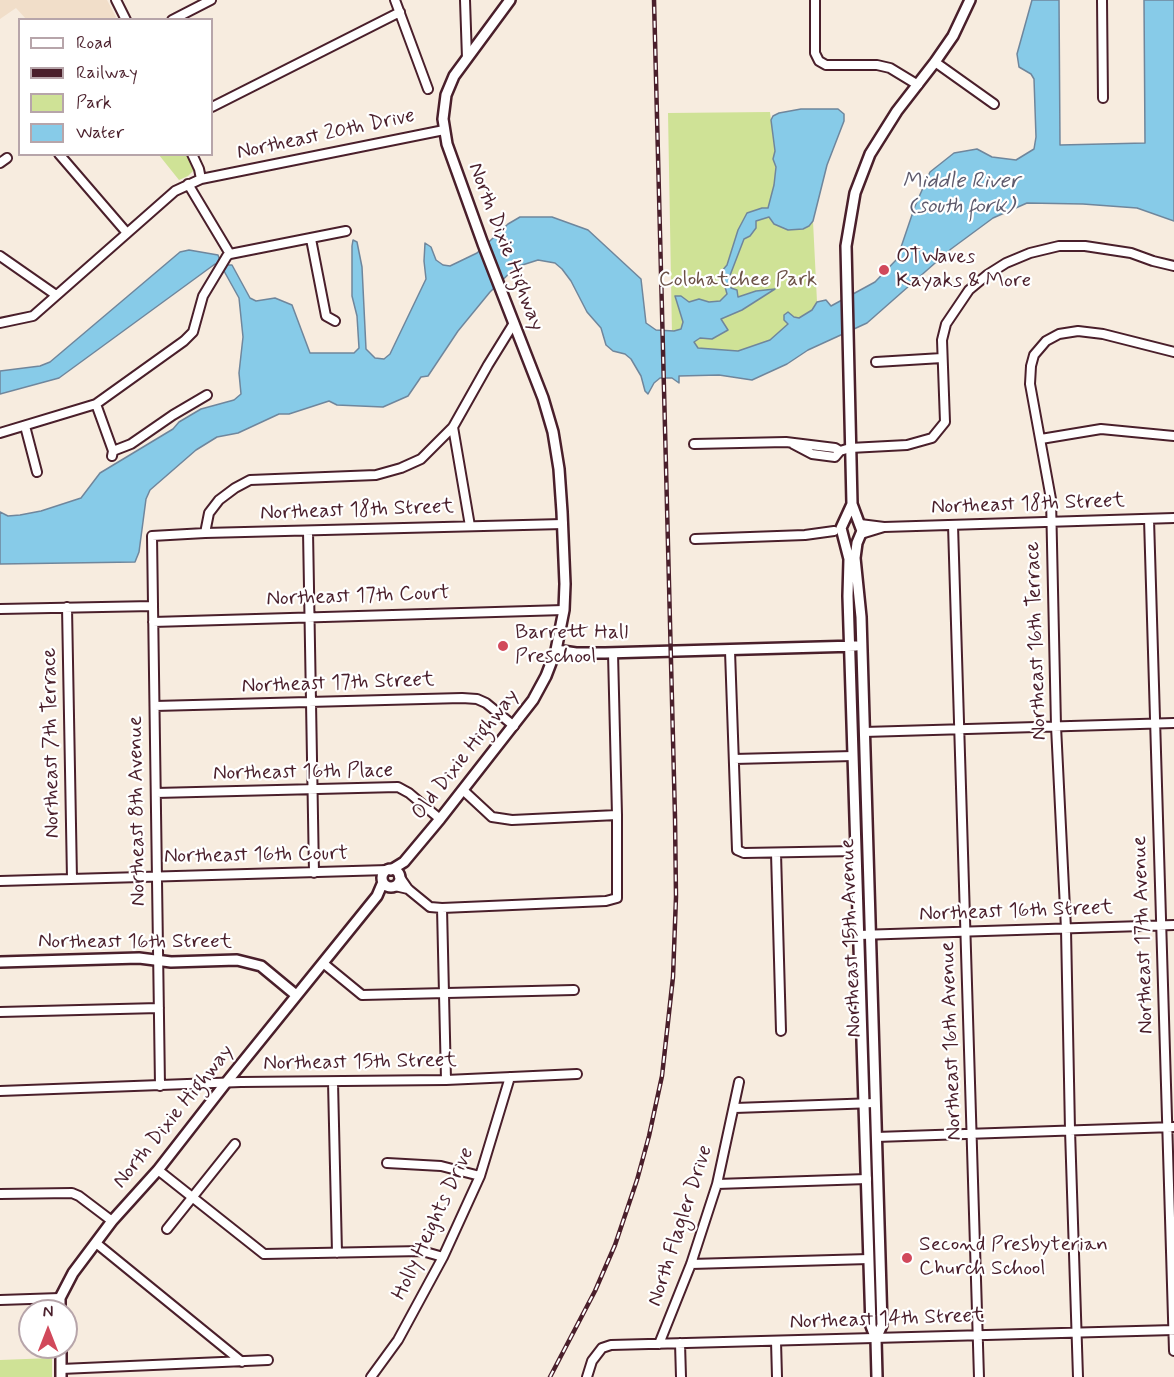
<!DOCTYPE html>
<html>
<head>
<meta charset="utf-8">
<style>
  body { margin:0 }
  #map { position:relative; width:1174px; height:1377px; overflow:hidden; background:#f7ecdf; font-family:Mynerve,sans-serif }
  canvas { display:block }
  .legend { position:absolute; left:18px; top:18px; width:195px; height:138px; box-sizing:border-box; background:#fff; border:2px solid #b7a5aa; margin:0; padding:8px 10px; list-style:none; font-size:18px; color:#4a1f2b }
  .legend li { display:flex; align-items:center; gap:12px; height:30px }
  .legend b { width:30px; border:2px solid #b7a5aa }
  .north { position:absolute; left:18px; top:1299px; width:60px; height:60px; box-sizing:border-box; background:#fff; border:2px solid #b7a5aa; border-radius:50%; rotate:0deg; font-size:16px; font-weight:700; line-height:24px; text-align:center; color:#4a1f2b }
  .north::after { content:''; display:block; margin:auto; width:21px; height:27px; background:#d1495b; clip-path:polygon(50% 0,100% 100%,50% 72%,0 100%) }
</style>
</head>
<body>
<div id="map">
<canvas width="1174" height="1377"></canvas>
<ul class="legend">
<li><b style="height:8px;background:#fff"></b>Road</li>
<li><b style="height:8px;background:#4a1f2b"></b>Railway</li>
<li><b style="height:16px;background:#cfe296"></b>Park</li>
<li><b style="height:16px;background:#87cbe8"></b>Water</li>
</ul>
<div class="north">N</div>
</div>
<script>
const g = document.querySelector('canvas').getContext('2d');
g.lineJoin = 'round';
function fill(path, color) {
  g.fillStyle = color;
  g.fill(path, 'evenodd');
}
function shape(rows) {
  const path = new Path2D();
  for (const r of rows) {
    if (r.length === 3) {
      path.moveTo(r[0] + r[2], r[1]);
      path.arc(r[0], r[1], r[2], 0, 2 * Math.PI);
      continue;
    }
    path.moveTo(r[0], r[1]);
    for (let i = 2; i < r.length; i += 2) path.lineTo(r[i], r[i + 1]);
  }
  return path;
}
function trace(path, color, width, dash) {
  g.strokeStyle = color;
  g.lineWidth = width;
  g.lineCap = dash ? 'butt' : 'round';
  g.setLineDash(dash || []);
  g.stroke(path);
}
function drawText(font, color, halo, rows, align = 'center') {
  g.font = font + ' Mynerve,sans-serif';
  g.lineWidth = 4.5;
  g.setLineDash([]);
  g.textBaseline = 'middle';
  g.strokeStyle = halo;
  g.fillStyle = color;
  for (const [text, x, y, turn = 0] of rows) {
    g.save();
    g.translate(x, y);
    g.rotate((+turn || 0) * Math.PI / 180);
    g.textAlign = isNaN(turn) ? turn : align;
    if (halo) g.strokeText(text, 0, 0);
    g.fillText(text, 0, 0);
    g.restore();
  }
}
const built = shape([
  [0,0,107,0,116,17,113,20,26,19,16,8,0,19]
]);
const green = shape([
  [770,112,775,151,773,159,776,167,774,185,768,208,788,230,804,228,809,226,813,221,817,302,812,310,765,347,737,359,693,354,672,335,668,113],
  [159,155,188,155,195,169,188,176,179,180],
  [52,1358,52,1377,0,1377,0,1360]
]);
const water = shape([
  [1032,0,1059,0,1060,145,1145,143,1144,0,1174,0,1174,221,1137,208,1083,204,1027,203,993,218,951,249,867,323,808,350,787,364,752,380,719,375,679,376,679,383,672,378,660,378,654,383,648,394,645,391,641,376,631,359,625,354,613,351,606,345,601,328,587,312,571,281,562,269,555,263,538,260,516,267,490,292,458,331,428,376,421,377,408,396,383,407,337,405,329,401,289,414,279,414,238,433,217,437,196,450,150,490,146,499,139,552,135,562,0,564,0,512,8,516,20,515,41,511,81,498,100,473,173,429,179,422,201,409,234,400,241,394,239,373,243,337,239,298,224,271,215,264,59,378,0,394,0,371,40,366,50,362,180,252,189,250,218,255,219,258,228,265,232,265,250,298,256,301,275,298,292,305,310,353,354,353,359,348,357,316,352,296,352,246,353,240,357,242,362,267,366,349,375,358,384,359,390,354,426,279,424,261,425,243,431,247,436,260,443,265,450,266,477,253,508,224,520,217,552,217,588,230,641,279,646,323,656,330,674,331,681,329,683,322,675,296,681,296,689,302,699,299,709,302,720,301,727,294,721,272,727,265,738,230,747,213,762,208,768,208,774,185,776,167,773,159,775,151,771,120,773,116,779,113,801,109,838,109,844,114,844,121,827,165,813,221,809,226,803,229,788,230,774,224,769,217,756,221,756,228,750,236,744,239,729,278,731,288,737,290,738,297,756,291,775,289,742,310,721,319,728,330,712,339,700,338,694,342,698,348,738,351,770,340,788,324,784,320,784,315,788,312,794,317,799,318,812,310,817,302,826,300,831,306,875,282,897,259,915,206,930,172,954,153,977,149,992,157,1016,160,1034,149,1036,137,1034,79,1031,74,1019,67,1017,54,1032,0]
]);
const minor = shape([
  [116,0,126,20],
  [395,0,428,89],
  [465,0,467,58],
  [815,0,815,53,819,61,826,65,877,65,890,68,918,85],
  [1102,0,1103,98],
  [172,20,211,0],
  [935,62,994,104],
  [212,107,400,12],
  [59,154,127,233],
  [192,154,199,169,201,179],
  [0,163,7,158],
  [188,184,230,254],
  [311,239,326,316,335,321],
  [230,254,346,231],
  [0,256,56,295],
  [0,323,33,316,175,191,201,179,444,130],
  [876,362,942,358],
  [96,404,113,451,112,456],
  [25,426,37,472],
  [453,427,470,526],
  [0,433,96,404,184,341,193,332,203,296,227,256,230,254],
  [1041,439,1101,429,1174,436],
  [694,444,786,442,835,448,840,451],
  [793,444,812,454,835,457,840,451,850,448,907,445,932,438,945,422,942,340,946,324,969,290,987,275,1006,263,1030,253,1059,246,1085,246,1131,253,1153,261,1174,266],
  [113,451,131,444,173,415,207,395],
  [1149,519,1174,1351],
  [860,524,884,527,861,534],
  [953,525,979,1377],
  [884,527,1174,518],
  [308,531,314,873],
  [205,533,209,513,219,500,235,488,250,480,376,475,401,468,421,459,453,427,488,365,514,323],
  [695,539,805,535,834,531],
  [67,607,72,879],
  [0,609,153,606],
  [153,622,564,610],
  [730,651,737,850,744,853,856,851],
  [155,706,462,698,477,699,486,703,514,726],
  [864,732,1174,723],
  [734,759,853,756],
  [464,791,492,817,512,820,617,815],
  [156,793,398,787,409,793,440,819],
  [776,853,781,1031],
  [399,876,408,889,430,907,442,908,606,901,617,898,617,815,613,653],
  [0,881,388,870],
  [395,886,408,889],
  [442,908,446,1080],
  [859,935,1174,925],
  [323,963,362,995,574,990],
  [0,1012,159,1008],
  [333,1082,337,1253],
  [160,1086,152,536,205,533,563,524],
  [0,1091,241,1082,446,1080,577,1074],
  [735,1108,875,1103],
  [876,1137,1174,1127],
  [387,1163,441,1166,480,1176],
  [158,1170,264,1254,422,1251,443,1257],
  [717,1184,867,1179],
  [0,1194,72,1193,79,1196,112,1221],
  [167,1229,235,1144],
  [96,1243,242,1362],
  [691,1264,869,1259],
  [0,1300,60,1298],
  [776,1341,777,1377],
  [680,1343,681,1377],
  [659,1344,691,1264,717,1184,739,1082],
  [61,1369,268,1360],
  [371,1377,398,1340,443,1257,480,1176,510,1077],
  [587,1377,592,1361,602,1348,611,1345,1174,1330],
  [1078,1377,1070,1130,1066,929,1056,726,1051,499,1030,384,1031,366,1034,355,1046,341,1059,334,1078,331,1103,334,1174,352]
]);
const tertiary = shape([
  [852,504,841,528,849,559,848,596,871,1326,876,1339,877,1377],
  [556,650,576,653,605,653,856,646],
  [391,878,9],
  [391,870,404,862,440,819,533,700,546,676,556,650,564,610,565,584,562,512,559,469,553,432,543,398,483,244,447,144,443,119,446,95,454,76,510,0],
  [0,962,139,958,171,962,237,960,261,966,296,995],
  [60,1311,60,1298,73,1273,112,1221,158,1170,225,1084,377,896,383,882],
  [876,1339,882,1325,861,617,855,558,857,543,862,531,852,504,846,246,855,193,870,154,897,111,935,62,953,36,970,0],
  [61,1347,61,1377]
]);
const rail = shape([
  [550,1377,595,1291,615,1245,637,1180,649,1136,662,1076,673,977,676,897,675,817,654,0]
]);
const markers = [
  [884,270,6,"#d1495b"],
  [503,646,6,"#d1495b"],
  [907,1258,6,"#d1495b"]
];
const streetNames = [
  ["Northeast 20th Drive",326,135,-12],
  ["North Dixie Highway",505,247,69],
  ["Northeast 18th Street",1028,505,-2],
  ["Northeast 18th Street",357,511,-2],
  ["Northeast 17th Court",358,597,-2],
  ["Northeast 16th Terrace",1037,641,-92],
  ["Northeast 17th Street",338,684,-2],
  ["Northeast 7th Terrace",52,743,-91],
  ["Old Dixie Highway",466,755,-52],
  ["Northeast 16th Place",303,773,-1],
  ["Northeast 8th Avenue",138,811,-91],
  ["Northeast 16th Court",256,856,-1],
  ["Northeast 16th Street",1016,912,-2],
  ["Northeast 17th Avenue",1144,935,-92],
  ["Northeast 15th Avenue",852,938,-92],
  ["Northeast 16th Street",135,943],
  ["Northeast 16th Avenue",952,1041,-92],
  ["Northeast 15th Street",360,1063,-1],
  ["North Dixie Highway",174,1117,-51],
  ["Holly Heights Drive",434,1224,-65],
  ["North Flagler Drive",681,1226,-72],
  ["Northeast 14th Street",887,1320,-2]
];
const poiNames = [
  ["OTWaves",896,258],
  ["Kayaks & More",896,282],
  ["Barrett Hall",515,634],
  ["Preschool",515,658],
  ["Second Presbyterian",919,1246],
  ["Church School",919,1270]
];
const parkNames = [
  ["Colohatchee Park",738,281]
];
const waterNames = [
  ["Middle River",961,182],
  ["(south fork)",961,207]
];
fill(built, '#f1dec9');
fill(green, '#cfe296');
fill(water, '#87cbe8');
trace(water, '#6f869c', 1.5);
trace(minor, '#4a1f2b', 12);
trace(tertiary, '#4a1f2b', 14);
trace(minor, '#fff', 8);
trace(tertiary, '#fff', 9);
trace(rail, '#4a1f2b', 4.5);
trace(rail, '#fff', 2, [7]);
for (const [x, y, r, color] of markers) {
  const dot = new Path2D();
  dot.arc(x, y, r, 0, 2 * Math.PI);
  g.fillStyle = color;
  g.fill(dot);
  trace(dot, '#fff', 2);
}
drawText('21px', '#4a1f2b', '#fff', streetNames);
drawText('21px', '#4a1f2b', '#fff', poiNames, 'left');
drawText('21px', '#6b5046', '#fff', parkNames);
drawText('italic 22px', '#5f5b6d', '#fff', waterNames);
</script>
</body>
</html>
